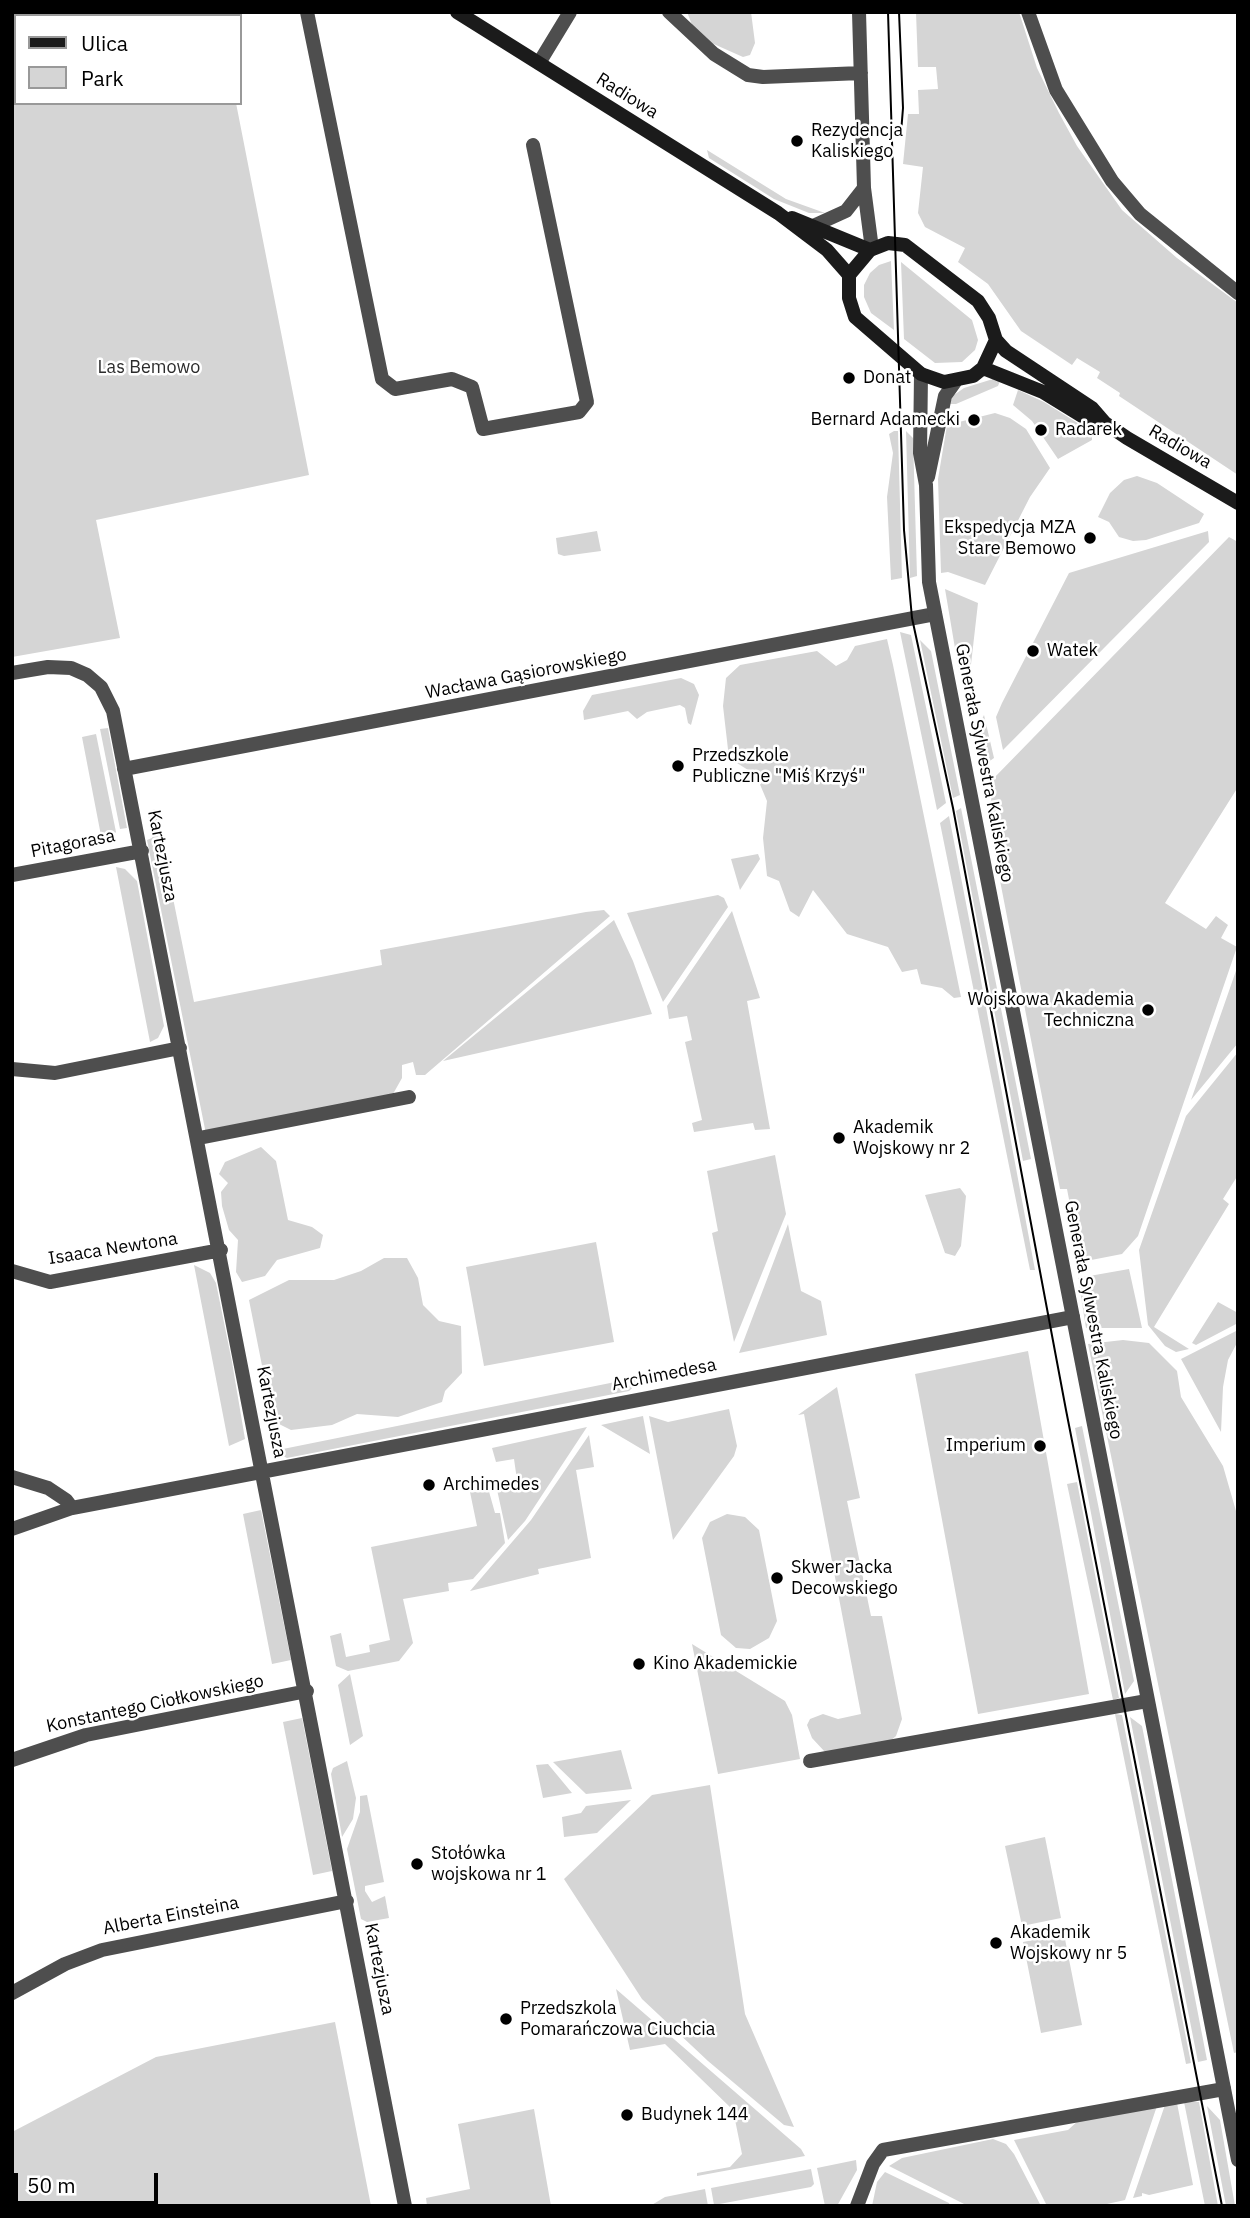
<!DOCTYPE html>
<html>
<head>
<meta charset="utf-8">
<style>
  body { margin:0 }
  #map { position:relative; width:1250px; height:2218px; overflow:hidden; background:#fff; font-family:"IBM Plex Sans",sans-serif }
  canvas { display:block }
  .frame { position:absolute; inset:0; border:14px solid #000; pointer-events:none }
  .legend { position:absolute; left:14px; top:14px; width:228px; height:91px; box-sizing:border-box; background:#fff; border:2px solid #999; margin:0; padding:9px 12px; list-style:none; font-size:21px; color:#000 }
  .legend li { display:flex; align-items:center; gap:14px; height:35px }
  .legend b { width:35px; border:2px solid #999 }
  .scale { position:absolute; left:14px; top:2173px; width:144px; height:32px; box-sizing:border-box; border:4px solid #000; border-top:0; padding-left:9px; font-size:21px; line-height:24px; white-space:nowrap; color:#000; -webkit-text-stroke:5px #fff; paint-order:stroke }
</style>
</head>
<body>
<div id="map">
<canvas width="1250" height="2218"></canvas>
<div class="frame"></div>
<ul class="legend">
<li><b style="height:9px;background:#1b1b1b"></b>Ulica</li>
<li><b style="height:19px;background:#d5d5d5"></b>Park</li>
</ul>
<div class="scale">50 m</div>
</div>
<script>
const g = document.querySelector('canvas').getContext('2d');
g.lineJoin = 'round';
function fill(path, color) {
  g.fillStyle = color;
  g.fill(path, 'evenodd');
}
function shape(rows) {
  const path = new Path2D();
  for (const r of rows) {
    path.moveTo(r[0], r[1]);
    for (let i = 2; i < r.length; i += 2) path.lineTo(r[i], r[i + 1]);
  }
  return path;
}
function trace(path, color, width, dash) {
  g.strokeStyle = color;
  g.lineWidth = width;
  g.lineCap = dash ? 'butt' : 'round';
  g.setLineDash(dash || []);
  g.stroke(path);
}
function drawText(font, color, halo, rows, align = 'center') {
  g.font = font + ' "IBM Plex Sans",sans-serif';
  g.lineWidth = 5;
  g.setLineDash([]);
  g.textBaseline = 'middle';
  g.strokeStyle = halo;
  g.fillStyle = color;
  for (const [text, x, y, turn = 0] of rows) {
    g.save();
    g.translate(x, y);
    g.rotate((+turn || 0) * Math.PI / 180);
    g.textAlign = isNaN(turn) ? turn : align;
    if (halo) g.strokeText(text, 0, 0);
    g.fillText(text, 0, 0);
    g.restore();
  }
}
const green = shape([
  [12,12,218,12,219,16,16,16,16,103,236,103,309,475,96,520,120,638,12,657],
  [687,12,751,12,755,43,750,55,743,57,707,41,694,30],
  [916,12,1019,12,1037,68,1059,113,1077,146,1122,210,1177,258,1238,303,1238,475,1119,396,1120,393,1097,378,1100,372,1077,358,1072,365,1021,331,988,284,958,262,965,248,925,227,918,213,923,167,903,164,908,114,919,114,918,90,938,89,936,67,918,67],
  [707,150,786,199,825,213,809,213,774,199,709,158],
  [891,261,894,330,871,313,864,297,864,285,870,273,879,265],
  [901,262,972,320,978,340,975,350,962,362,935,363,904,339],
  [993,379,1000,381,998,386,956,404,949,404,954,395,964,388],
  [1018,390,1044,402,1092,432,1092,440,1058,459,1032,421,1013,405],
  [995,413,1010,418,1026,429,1050,468,1030,497,985,585,948,572,941,573,938,479,947,425],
  [894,431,898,431,902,578,891,580,887,497,893,453,889,434],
  [906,431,913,438,917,576,910,578],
  [1137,476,1157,483,1204,514,1199,523,1146,540,1133,541,1119,537,1109,522,1098,517,1110,493,1124,480],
  [597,531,601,551,564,556,558,554,556,538],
  [1208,531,1209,542,1003,750,996,717,1002,703,1069,573],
  [1229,537,1238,542,1238,787,1165,903,1206,929,1216,916,1228,925,1221,938,1237,947,1138,1236,1122,1254,1081,1262,1067,1189,1060,1189,989,824,993,779],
  [945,589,978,603,970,673,967,677,959,672],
  [900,632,911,635,946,803,937,810],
  [887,639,893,665,961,997,954,998,942,988,921,984,917,969,902,972,888,947,847,934,813,890,799,917,790,911,779,881,767,876,763,838,767,801,756,775,729,758,723,706,726,678,740,665,817,651,836,666,847,660,855,646],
  [920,640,931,651,960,795,953,798],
  [681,678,694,684,699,695,691,725,688,723,685,708,680,705,647,712,637,719,628,711,584,720,583,711,592,695],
  [984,715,994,758,980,768,976,732],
  [108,728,127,828,120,829,100,729],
  [96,734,116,832,103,846,82,737],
  [961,808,1031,1159,1023,1161,956,811],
  [155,809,194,1002,382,965,380,950,586,912,604,910,610,916,425,1075,416,1075,413,1062,402,1065,402,1078,393,1094,206,1134,147,840,152,838,148,812],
  [949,816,979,970,1035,1270,1030,1270,940,823],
  [758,854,760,859,740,890,731,859],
  [116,867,125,869,137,881,164,1026,158,1038,150,1042],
  [718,895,724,898,728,907,663,1002,627,913],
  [732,911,760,998,747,1001,770,1129,755,1130,753,1123,694,1132,692,1123,702,1120,685,1042,692,1040,687,1016,669,1019,667,1006],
  [614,920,633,961,652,1014,443,1061],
  [1238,965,1238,1043,1191,1100],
  [1238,1052,1238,1175,1223,1199,1229,1204,1154,1327,1189,1349,1176,1352,1165,1346,1148,1325,1139,1250,1186,1116],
  [261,1147,276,1161,288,1220,312,1227,323,1235,320,1248,277,1260,265,1276,242,1282,236,1272,238,1240,229,1230,222,1206,221,1192,228,1183,219,1174,225,1162],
  [775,1155,786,1214,734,1342,712,1233,718,1231,707,1171],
  [960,1188,966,1196,961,1246,955,1256,945,1253,925,1195],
  [788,1224,801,1291,821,1301,827,1335,739,1353],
  [596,1242,614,1342,484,1366,466,1267],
  [384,1258,407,1258,418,1278,423,1305,439,1321,461,1326,462,1373,445,1391,442,1402,398,1417,357,1414,332,1425,291,1430,273,1421,249,1300,289,1280,334,1280,361,1271],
  [194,1265,210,1273,216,1283,232,1362,245,1439,229,1446],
  [1129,1269,1142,1328,1086,1328,1078,1278],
  [1218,1302,1238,1313,1238,1323,1196,1345,1192,1343],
  [1238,1330,1238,1341,1228,1360,1223,1387,1221,1432,1181,1359],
  [1123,1340,1149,1343,1177,1371,1181,1397,1223,1466,1238,1518,1238,2052,1234,2053,1088,1344],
  [1028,1351,1089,1694,978,1714,915,1374],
  [645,1376,629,1391,287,1458,273,1451],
  [837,1387,860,1498,847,1501,871,1616,882,1616,902,1719,896,1736,889,1742,825,1752,812,1738,807,1725,810,1719,823,1714,838,1719,861,1714,804,1414,798,1415],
  [729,1409,737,1446,734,1456,673,1540,649,1416,668,1422],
  [643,1416,650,1454,601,1425],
  [1082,1426,1134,1681,1125,1694,1075,1428],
  [587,1427,525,1521,508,1540,496,1485,517,1480,514,1459,496,1462,492,1448],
  [589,1435,594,1467,576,1470,591,1558,538,1569,539,1574,470,1591,531,1520],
  [1077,1482,1119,1698,1113,1700,1067,1484],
  [488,1488,495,1513,500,1513,505,1543,473,1579,448,1583,449,1591,403,1599,413,1643,399,1661,348,1671,336,1666,330,1636,341,1633,346,1657,370,1652,369,1645,390,1640,371,1547,477,1526,470,1492],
  [261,1510,291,1660,272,1664,243,1514],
  [727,1514,745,1517,759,1530,777,1621,769,1638,750,1649,736,1648,721,1635,702,1538,710,1522],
  [692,1644,785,1701,792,1715,800,1759,718,1774],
  [350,1674,363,1736,350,1745,338,1685],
  [1115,1714,1122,1715,1191,2063,1186,2064],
  [1130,1717,1142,1726,1145,1741,1207,2060,1198,2062],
  [302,1718,332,1871,313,1875,283,1722],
  [621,1750,632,1789,586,1794,553,1762],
  [347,1761,356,1798,353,1819,342,1837,331,1774,333,1768],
  [548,1764,572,1793,543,1798,536,1765],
  [710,1785,745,2014,794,2127,784,2125,708,2061,642,1999,564,1879,652,1795],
  [367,1795,384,1882,365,1886,365,1891,372,1902,385,1896,389,1918,367,1922,361,1919,347,1849,360,1812,360,1796],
  [631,1800,597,1833,564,1837,562,1817,581,1813,586,1806],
  [1045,1837,1061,1918,1022,1926,1005,1846],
  [1064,1934,1082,2025,1041,2033,1023,1942],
  [616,1989,801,2149,805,2156,697,2176,697,2173,730,2167,742,2154,733,2110,665,2044,630,2050],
  [335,2022,371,2206,12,2206,12,2132,156,2057],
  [1184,2102,1199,2102,1218,2206,1205,2206],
  [1177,2103,1193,2185,1149,2195,1142,2193,1142,2196,1133,2198,1165,2105],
  [1157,2106,1125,2200,1098,2206,1047,2206,1014,2140,1068,2130,1079,2120],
  [1207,2106,1220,2120,1235,2206,1226,2206],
  [534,2109,551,2206,427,2206,426,2198,470,2189,458,2124],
  [993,2139,1006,2144,1014,2154,1041,2206,968,2206,889,2166,902,2158],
  [856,2160,857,2170,837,2206,825,2206,817,2168],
  [811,2169,814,2184,811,2187,714,2205,711,2188],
  [885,2172,949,2203,950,2206,872,2206,877,2182],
  [705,2189,708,2206,650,2206,665,2197]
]);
const minor = shape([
  [307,12,382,379,395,389,452,379,472,387,483,429,579,412,587,402,533,145],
  [669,12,714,54,748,75,763,77,861,73],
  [859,12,864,188,872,249],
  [1028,12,1056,90,1112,181,1140,214,1238,293],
  [539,63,570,12],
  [813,226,846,211,864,188],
  [12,673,48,667,71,668,87,675,101,687,113,711,405,2206],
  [124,769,935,614],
  [12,875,142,851],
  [12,1069,55,1073,180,1048],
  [199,1138,409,1097],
  [12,1271,50,1282,221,1250],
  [12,1477,48,1488,66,1500,72,1508],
  [12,1529,72,1508,1073,1317],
  [12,1760,86,1735,307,1691],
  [810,1761,1147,1701],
  [12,1993,65,1964,102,1950,347,1901],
  [857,2206,873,2164,883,2150,1224,2089]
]);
const tertiary = shape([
  [921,374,920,453,926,485,929,582,1238,2160],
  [928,477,945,396,955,382]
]);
const secondary = shape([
  [457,12,778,213,827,250,849,275],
  [792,218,870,250],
  [888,243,905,245,978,301,989,318,996,340,983,368,973,376,944,382,921,374,855,317,849,298,849,275,870,250,888,243],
  [996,340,1006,351,1092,408,1105,423,1127,438,1238,503],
  [983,368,1043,392,1087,419,1105,423]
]);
const tram = shape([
  [888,12,904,530,912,618,953,808,1066,1410,1222,2206],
  [899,12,903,108,901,133]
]);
const markers = [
  [797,141,7,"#000"],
  [849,378,7,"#000"],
  [974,420,7,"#000"],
  [1041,430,7,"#000"],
  [1090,538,7,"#000"],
  [1033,651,7,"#000"],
  [678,766,7,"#000"],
  [1148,1010,7,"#000"],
  [839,1138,7,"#000"],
  [1040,1446,7,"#000"],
  [429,1485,7,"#000"],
  [777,1578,7,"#000"],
  [639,1664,7,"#000"],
  [417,1864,7,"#000"],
  [996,1943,7,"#000"],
  [506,2019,7,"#000"],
  [627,2115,7,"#000"]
];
const streetNames = [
  ["Radiowa",627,96,32],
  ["Radiowa",1180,447,30],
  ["Wacława Gąsiorowskiego",526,674,-11],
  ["Generała Sylwestra Kaliskiego",984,763,79],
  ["Pitagorasa",73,844,-11],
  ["Kartezjusza",162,856,79],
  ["Isaaca Newtona",113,1249,-9],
  ["Generała Sylwestra Kaliskiego",1093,1320,79],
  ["Archimedesa",664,1375,-11],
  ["Kartezjusza",271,1412,79],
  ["Konstantego Ciołkowskiego",155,1704,-12],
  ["Alberta Einsteina",171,1916,-11],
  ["Kartezjusza",379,1969,79]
];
const poiNames = [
  ["Rezydencja",811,131],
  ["Kaliskiego",811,152],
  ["Donat",863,378],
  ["Bernard Adamecki",960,420,"right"],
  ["Radarek",1055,430],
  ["Ekspedycja MZA",1076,528,"right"],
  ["Stare Bemowo",1076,549,"right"],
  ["Watek",1047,651],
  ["Przedszkole",692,756],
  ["Publiczne \"Miś Krzyś\"",692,777],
  ["Wojskowa Akademia",1134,1000,"right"],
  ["Techniczna",1134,1021,"right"],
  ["Akademik",853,1128],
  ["Wojskowy nr 2",853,1149],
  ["Imperium",1026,1446,"right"],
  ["Archimedes",443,1485],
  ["Skwer Jacka",791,1568],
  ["Decowskiego",791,1589],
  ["Kino Akademickie",653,1664],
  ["Stołówka",431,1854],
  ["wojskowa nr 1",431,1875],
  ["Akademik",1010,1933],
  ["Wojskowy nr 5",1010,1954],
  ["Przedszkola",520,2009],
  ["Pomarańczowa Ciuchcia",520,2030],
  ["Budynek 144",641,2115]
];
const parkNames = [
  ["Las Bemowo",149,368]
];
fill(green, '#d5d5d5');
trace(minor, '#4e4e4e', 14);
trace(tertiary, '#4e4e4e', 14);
trace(secondary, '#1b1b1b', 14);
trace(tram, '#000', 2);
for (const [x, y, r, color] of markers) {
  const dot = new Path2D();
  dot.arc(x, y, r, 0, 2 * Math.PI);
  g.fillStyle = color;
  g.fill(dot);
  trace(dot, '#fff', 2.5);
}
drawText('18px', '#000', '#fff', streetNames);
drawText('18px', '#000', '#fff', poiNames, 'left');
drawText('18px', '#2c2c2c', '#fff', parkNames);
</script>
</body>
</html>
